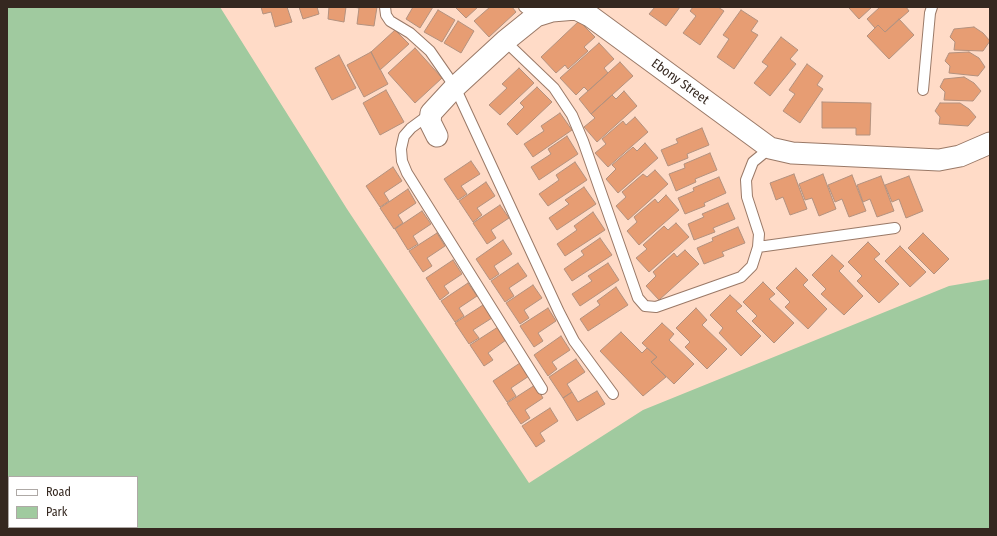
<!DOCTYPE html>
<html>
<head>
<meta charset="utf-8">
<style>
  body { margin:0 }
  #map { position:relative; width:997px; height:536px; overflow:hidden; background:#ffdbc7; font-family:"Fira Sans Condensed",sans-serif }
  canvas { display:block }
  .frame { position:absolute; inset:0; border:8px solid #352820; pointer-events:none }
  .legend { position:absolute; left:8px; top:476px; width:130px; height:52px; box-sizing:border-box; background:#fff; border:1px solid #aea9a6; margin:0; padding:5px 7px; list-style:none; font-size:12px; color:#352820 }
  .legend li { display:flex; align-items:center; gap:8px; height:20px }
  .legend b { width:20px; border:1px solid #aea9a6 }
</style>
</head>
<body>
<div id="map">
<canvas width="997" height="536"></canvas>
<div class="frame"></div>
<ul class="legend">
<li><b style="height:5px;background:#fff"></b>Road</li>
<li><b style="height:11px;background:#a0ca9f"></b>Park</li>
</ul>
</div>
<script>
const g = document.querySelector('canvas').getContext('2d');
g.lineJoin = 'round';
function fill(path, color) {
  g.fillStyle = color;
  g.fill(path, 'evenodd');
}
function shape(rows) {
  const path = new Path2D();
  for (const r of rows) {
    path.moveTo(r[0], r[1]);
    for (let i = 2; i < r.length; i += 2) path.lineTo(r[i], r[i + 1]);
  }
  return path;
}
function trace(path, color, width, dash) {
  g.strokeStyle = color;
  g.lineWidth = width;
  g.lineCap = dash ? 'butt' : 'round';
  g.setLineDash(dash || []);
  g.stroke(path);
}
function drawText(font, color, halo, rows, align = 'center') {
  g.font = font + ' "Fira Sans Condensed",sans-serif';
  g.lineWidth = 4;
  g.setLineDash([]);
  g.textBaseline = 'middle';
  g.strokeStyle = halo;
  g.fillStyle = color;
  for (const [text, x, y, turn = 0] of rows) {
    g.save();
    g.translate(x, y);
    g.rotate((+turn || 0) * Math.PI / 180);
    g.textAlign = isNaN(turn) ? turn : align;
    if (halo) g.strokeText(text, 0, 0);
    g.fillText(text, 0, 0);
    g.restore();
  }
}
const green = shape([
  [7,7,220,7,347,209,529,483,643,410,949,286,990,279,990,529,7,529],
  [9,477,137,477,137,527,9,527]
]);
const building = shape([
  [261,7,287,7,292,22,275,27,271,12,263,14,261,7],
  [299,7,317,7,319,14,303,19,299,7],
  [329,7,346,7,344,22,328,19,329,7],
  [353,7,377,7,374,26,357,24,359,8,353,7],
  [413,7,433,7,420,28,406,19,413,7],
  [455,7,478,7,466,18,455,7],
  [490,7,512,7,516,12,489,37,474,21,490,7],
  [655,7,680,7,666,26,649,14,655,7],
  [693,7,718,7,724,11,700,45,683,33,696,16,690,11,693,7],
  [849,7,872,7,859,19,849,8,849,7],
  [880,7,906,7,909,11,885,32,878,25,875,28,867,19,880,7],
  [438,10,455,20,442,42,424,32,438,10],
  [741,10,758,21,751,31,758,35,734,69,717,57,729,39,723,35,741,10],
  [899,19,914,35,889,59,867,36,878,25,885,32,899,19],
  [458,21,474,31,461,53,444,43,458,21],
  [579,21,595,37,584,47,588,51,568,69,565,65,556,73,541,57,579,21],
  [974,27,983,33,990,41,983,51,954,50,955,42,950,37,954,29,974,27],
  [395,30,409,44,380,70,371,52,395,30],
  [781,37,798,50,790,59,796,64,770,96,754,83,768,66,762,62,781,37],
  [599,43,614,59,604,68,608,73,588,91,584,87,576,95,560,78,599,43],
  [415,48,442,78,415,103,388,73,415,48],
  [371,52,388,84,364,97,347,65,371,52],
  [969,52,979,58,985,67,978,76,949,73,950,66,945,61,949,53,969,52],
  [339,55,356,88,332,100,315,68,339,55],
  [620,62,633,76,591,114,579,99,620,62],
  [807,64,823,76,817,85,823,89,800,123,783,111,795,94,789,90,807,64],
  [519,68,534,83,500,115,489,105,507,88,502,84,519,68],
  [964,77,974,83,981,91,973,101,944,100,945,92,940,87,944,79,964,77],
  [537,87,552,102,517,135,507,124,524,107,520,103,537,87],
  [386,90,404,122,380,135,363,103,386,90],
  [624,91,637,106,597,142,584,127,595,118,591,114,612,95,616,99,624,91],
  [822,102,871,103,870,135,856,135,856,128,822,128,822,102],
  [940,103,960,103,969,109,976,117,968,126,939,124,940,117,935,111,940,103],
  [560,113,572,130,533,157,524,144,544,131,541,126,560,113],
  [635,117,648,132,608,167,595,153,606,144,602,139,623,121,626,125,635,117],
  [702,128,709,145,687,154,688,158,668,166,661,150,678,143,676,139,702,128],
  [567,136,578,154,539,180,531,167,551,154,548,149,567,136],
  [645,143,658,158,618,193,606,179,616,169,612,165,633,147,637,151,645,143],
  [710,153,717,170,695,179,696,182,676,191,669,174,685,168,684,164,710,153],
  [471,161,480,174,461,186,467,194,458,200,444,179,471,161],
  [575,162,587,180,548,206,539,194,559,180,556,175,575,162],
  [393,167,402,181,384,193,389,201,380,207,366,186,393,167],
  [655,170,668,184,628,220,616,206,626,197,622,192,643,174,647,177,655,170],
  [794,174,807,209,790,215,783,197,776,200,770,183,794,174],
  [823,174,836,209,819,216,812,198,805,200,799,184,823,174],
  [852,175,866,211,849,217,842,199,835,202,828,185,852,175],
  [881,176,894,211,877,217,870,199,863,202,857,185,881,176],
  [909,176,923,211,906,218,899,199,892,202,885,185,909,176],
  [719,177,726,193,704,203,705,206,685,214,678,198,694,191,693,188,719,177],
  [486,182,495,196,477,208,482,215,473,222,459,201,486,182],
  [584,187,596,204,557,230,549,218,569,204,565,200,584,187],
  [408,189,416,203,398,215,403,223,394,229,380,208,408,189],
  [666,195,679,210,639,245,627,231,637,222,634,217,655,199,658,203,666,195],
  [728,203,735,219,713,228,715,232,694,240,688,224,704,217,702,214,728,203],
  [500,205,509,218,491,230,496,238,487,244,473,223,500,205],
  [422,211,431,224,413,236,418,244,408,250,395,229,422,211],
  [593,212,605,230,565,256,557,244,577,230,574,226,593,212],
  [676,223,689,237,649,272,636,258,647,249,643,245,664,226,668,230,676,223],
  [738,227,745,243,722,252,724,256,704,264,697,248,713,241,712,238,738,227],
  [437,233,445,246,427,258,432,266,423,272,409,251,437,233],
  [923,233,949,259,934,274,908,248,923,233],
  [600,238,612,255,572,281,564,269,584,255,581,251,600,238],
  [503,240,512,254,494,266,499,274,490,280,476,259,503,240],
  [868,242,880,254,874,259,899,284,879,303,857,281,862,276,848,262,868,242],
  [900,246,926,272,910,287,885,261,900,246],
  [685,250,699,264,659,300,646,286,656,276,653,272,674,253,677,257,685,250],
  [832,255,844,266,839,271,863,296,844,315,821,294,826,289,812,275,832,255],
  [453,260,462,274,444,286,449,293,440,300,426,278,453,260],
  [518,263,527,276,509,288,514,296,505,302,491,281,518,263],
  [608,263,619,280,580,306,572,294,592,281,588,276,608,263],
  [796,268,808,280,803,285,827,309,808,329,785,307,790,302,776,288,796,268],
  [763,282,775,294,769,299,794,323,774,343,752,321,757,316,743,302,763,282],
  [468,283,477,296,459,308,464,316,455,322,441,301,468,283],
  [533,285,542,298,524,310,529,318,520,324,506,303,533,285],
  [616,287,628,305,588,331,580,319,600,305,597,301,616,287],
  [730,295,742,306,736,311,761,336,741,356,719,333,723,328,710,315,730,295],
  [483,305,492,318,473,330,479,338,469,344,455,323,483,305],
  [548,308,556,321,538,333,543,341,534,347,520,326,548,308],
  [696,308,707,320,702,325,727,349,707,369,685,347,690,342,676,328,696,308],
  [662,323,674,334,669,340,694,364,674,384,651,362,657,357,642,343,662,323],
  [498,327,506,340,488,353,493,360,484,366,470,345,498,327],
  [621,332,642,353,647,348,657,357,651,362,666,377,643,396,600,351,621,332],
  [561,336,570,350,552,362,557,369,548,376,534,355,561,336],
  [576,359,585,372,567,384,572,392,563,398,549,377,576,359],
  [520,363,529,376,511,388,516,396,507,402,493,381,520,363],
  [535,385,543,398,525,410,530,418,521,424,507,403,535,385],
  [597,391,605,404,577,421,563,398,572,392,578,402,597,391],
  [550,408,558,421,540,433,545,441,536,447,522,426,550,408]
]);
const lane = shape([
  [385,7,386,15,390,21,410,33,430,51,455,87,559,312,574,341,613,394],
  [524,7,536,16],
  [505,41,554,88,572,115,583,141,638,298,645,306,656,307,741,277,752,266,758,247,759,234,747,197,746,180,753,162,770,148],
  [923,90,930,13,932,7],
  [430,114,411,128,404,136,401,149,402,161,407,173,542,389],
  [758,247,895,228]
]);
const street = shape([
  [437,136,430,122,431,113,455,87,505,41,536,16,552,11,576,9,590,16,770,148,792,153,939,160,960,156,990,143]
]);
const streetNames = [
  ["Ebony Street",680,82,36]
];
fill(green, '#a0ca9f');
fill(building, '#e79d73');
trace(building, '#b3917e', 1);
trace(lane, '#9a7967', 12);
trace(street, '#9a7967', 23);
trace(lane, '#fff', 10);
trace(street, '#fff', 21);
drawText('13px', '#352820', '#fff', streetNames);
</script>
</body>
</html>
